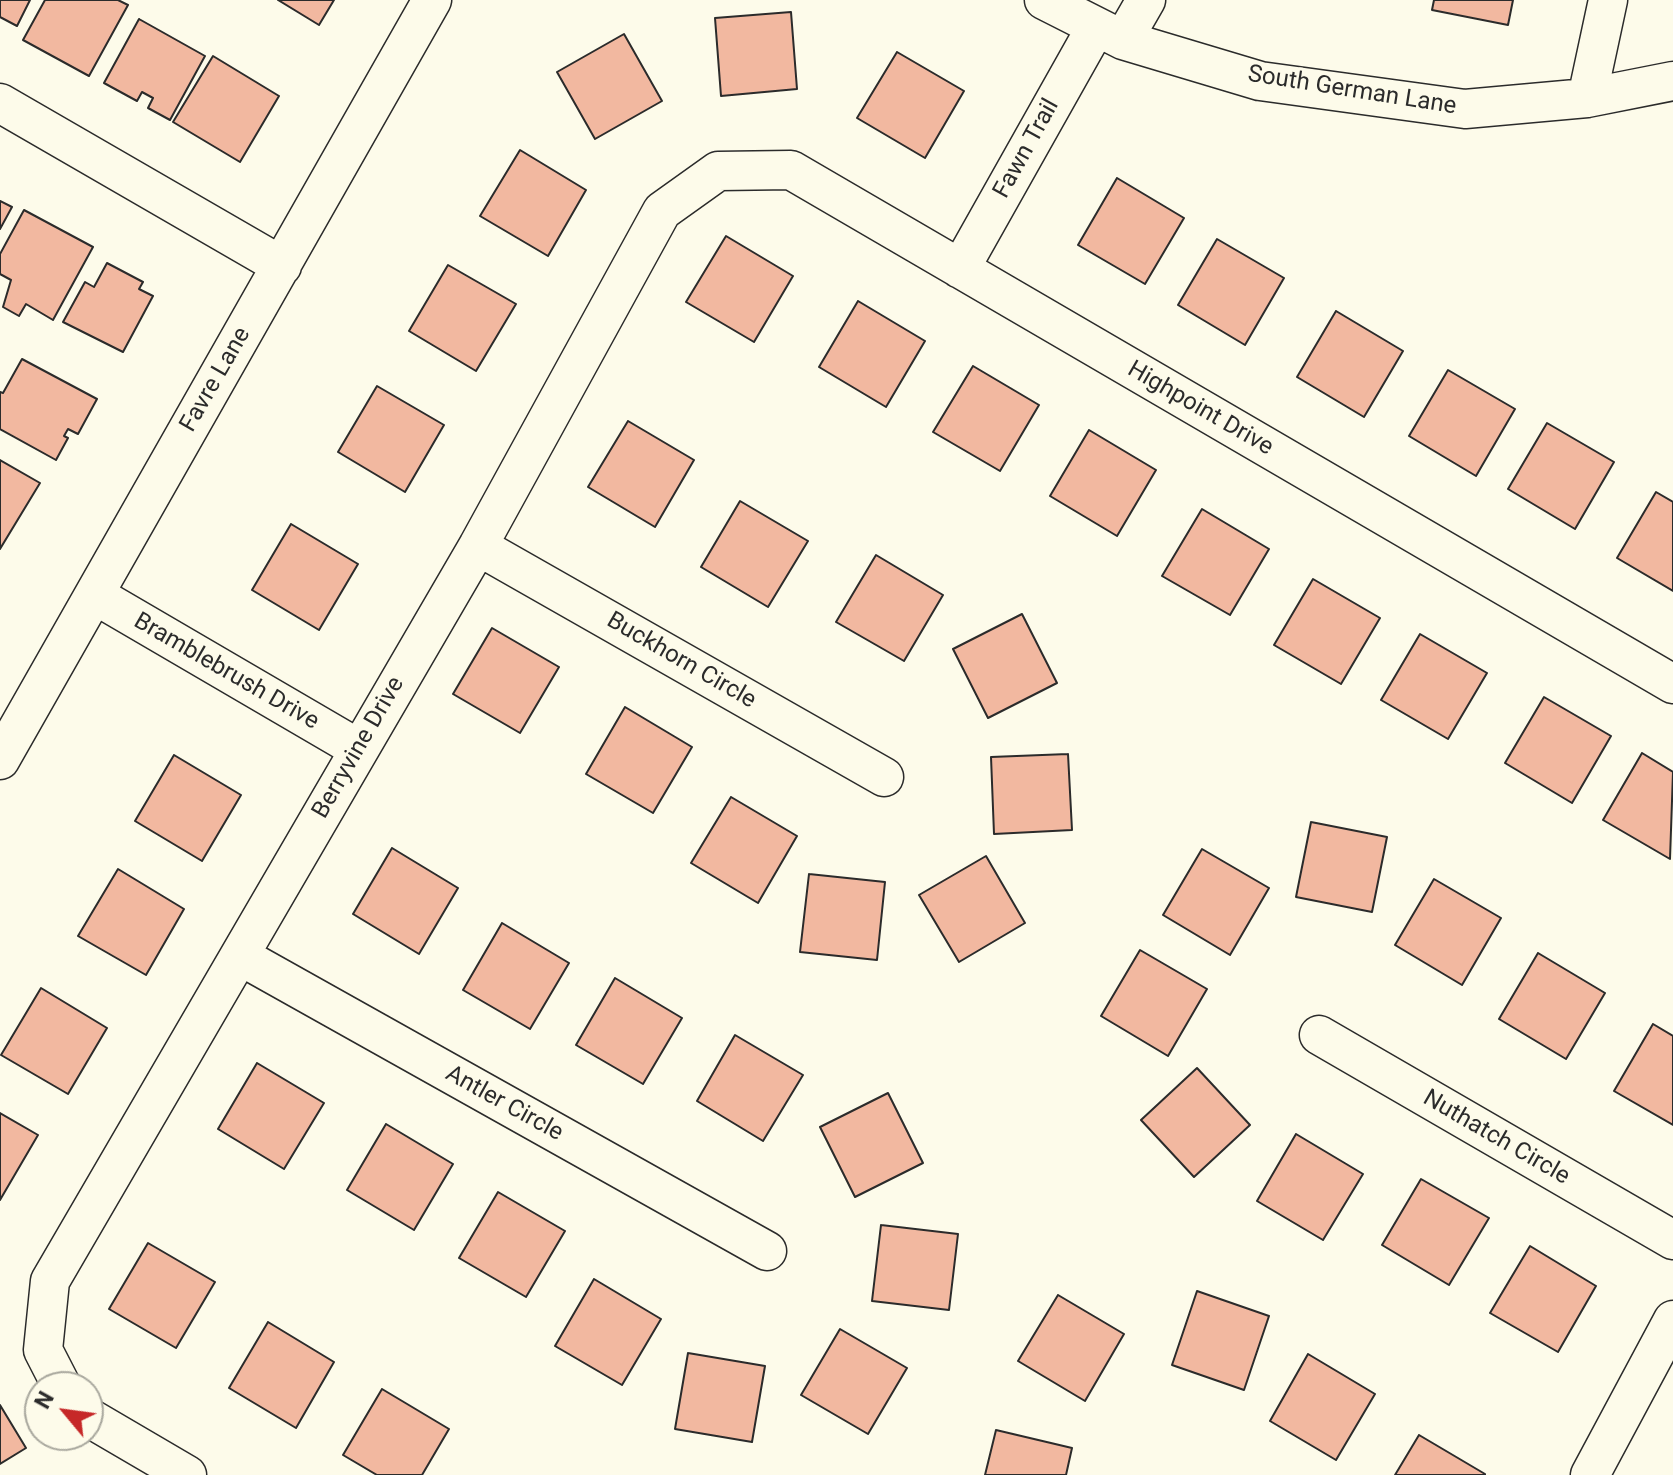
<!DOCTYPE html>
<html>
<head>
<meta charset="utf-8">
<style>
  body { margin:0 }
  #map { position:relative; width:1673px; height:1475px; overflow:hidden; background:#fdfbea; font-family:Roboto,sans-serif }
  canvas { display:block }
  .north { position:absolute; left:24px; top:1371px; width:80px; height:80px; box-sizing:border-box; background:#fdfbea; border:2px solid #a9a89e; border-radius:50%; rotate:299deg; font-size:22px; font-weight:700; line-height:32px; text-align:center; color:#2b2b2b }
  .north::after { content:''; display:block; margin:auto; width:28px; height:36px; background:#c62828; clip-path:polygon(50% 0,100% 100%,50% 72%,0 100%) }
</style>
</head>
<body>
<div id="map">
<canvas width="1673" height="1475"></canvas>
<div class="north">N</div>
</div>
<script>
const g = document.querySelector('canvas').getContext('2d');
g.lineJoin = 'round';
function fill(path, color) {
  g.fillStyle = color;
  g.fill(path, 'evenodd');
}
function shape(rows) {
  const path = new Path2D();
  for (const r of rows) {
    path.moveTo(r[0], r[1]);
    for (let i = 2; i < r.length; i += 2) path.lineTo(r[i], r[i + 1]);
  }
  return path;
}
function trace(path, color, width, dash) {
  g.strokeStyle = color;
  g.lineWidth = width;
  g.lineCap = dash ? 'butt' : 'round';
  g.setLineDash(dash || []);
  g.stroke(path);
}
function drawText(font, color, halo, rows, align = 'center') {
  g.font = font + ' Roboto,sans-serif';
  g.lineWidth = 6;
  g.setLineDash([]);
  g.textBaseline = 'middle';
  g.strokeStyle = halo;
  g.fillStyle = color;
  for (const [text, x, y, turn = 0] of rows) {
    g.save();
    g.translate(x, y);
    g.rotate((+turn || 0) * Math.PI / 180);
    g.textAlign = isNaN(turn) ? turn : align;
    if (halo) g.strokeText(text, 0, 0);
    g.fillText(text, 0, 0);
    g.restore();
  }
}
const building = shape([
  [0,0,30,0,17,26,0,17,0,0],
  [45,0,118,0,128,5,89,76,23,40,45,0],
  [278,0,334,0,319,25,278,0],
  [1434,0,1513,0,1508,25,1432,10,1434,0],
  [791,12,797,89,721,96,715,18,791,12],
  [139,19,205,56,170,120,148,108,153,98,142,92,137,101,104,83,139,19],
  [624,34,662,101,595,139,557,72,624,34],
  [897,52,964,91,925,158,857,118,897,52],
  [213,56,279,96,240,162,173,122,213,56],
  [520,150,586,190,548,256,480,216,520,150],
  [1117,178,1184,218,1145,284,1078,245,1117,178],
  [0,201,12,207,0,229,0,201],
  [24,210,93,247,53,320,26,304,19,316,3,307,11,280,0,274,0,254,24,210],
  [726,236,793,276,754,342,686,302,726,236],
  [1217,239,1284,278,1245,345,1178,305,1217,239],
  [107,263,143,282,139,289,153,296,123,352,63,322,85,282,94,287,107,263],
  [448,265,516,304,476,371,409,331,448,265],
  [858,301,925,341,886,407,819,367,858,301],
  [1336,311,1403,351,1364,417,1297,377,1336,311],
  [22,359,97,399,78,434,68,429,64,436,68,438,56,460,0,429,0,392,3,393,22,359],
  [973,366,1039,405,1000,471,933,432,973,366],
  [1448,370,1515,409,1476,476,1409,436,1448,370],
  [377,386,444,425,405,492,338,452,377,386],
  [628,421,694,460,655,527,588,487,628,421],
  [1547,423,1614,462,1575,529,1508,489,1547,423],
  [1089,430,1156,470,1117,536,1050,496,1089,430],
  [0,460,40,483,0,549,0,460],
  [1656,492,1673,502,1673,591,1617,558,1656,492],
  [740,501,808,541,768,607,701,567,740,501],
  [1202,509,1269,549,1230,615,1162,576,1202,509],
  [291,524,358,564,319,630,252,590,291,524],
  [876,555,943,595,904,661,836,622,876,555],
  [1313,579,1380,618,1341,684,1274,645,1313,579],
  [1022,614,1057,683,988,718,953,649,1022,614],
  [492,628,559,667,520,733,453,694,492,628],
  [1420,634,1487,673,1448,739,1381,700,1420,634],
  [1544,697,1611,736,1572,803,1505,763,1544,697],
  [625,707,692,747,653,813,586,774,625,707],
  [1642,753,1673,772,1670,859,1603,820,1642,753],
  [1068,754,1072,830,994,834,991,757,1068,754],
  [174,755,241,795,202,861,135,821,174,755],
  [731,797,797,836,758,903,691,863,731,797],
  [1311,822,1387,837,1372,912,1296,897,1311,822],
  [392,848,458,888,419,954,353,914,392,848],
  [1202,849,1269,888,1230,955,1163,915,1202,849],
  [986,856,1025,923,959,962,919,895,986,856],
  [118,869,184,909,146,975,78,936,118,869],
  [809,874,885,882,877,960,800,952,809,874],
  [1434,879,1501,918,1462,985,1395,945,1434,879],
  [502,923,569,963,530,1029,463,990,502,923],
  [1140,950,1207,989,1168,1056,1101,1016,1140,950],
  [1538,953,1605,993,1566,1059,1499,1019,1538,953],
  [615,978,682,1018,643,1084,576,1045,615,978],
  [41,988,107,1028,68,1094,1,1055,41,988],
  [1653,1024,1673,1036,1673,1125,1614,1091,1653,1024],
  [735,1035,803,1075,763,1141,697,1101,735,1035],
  [257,1063,324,1103,284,1169,218,1129,257,1063],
  [1197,1068,1250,1125,1194,1177,1141,1120,1197,1068],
  [888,1093,923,1163,855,1197,820,1127,888,1093],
  [0,1113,38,1135,0,1200,0,1113],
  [386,1124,453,1164,414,1230,347,1190,386,1124],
  [1296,1134,1363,1174,1323,1240,1257,1201,1296,1134],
  [1421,1179,1489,1218,1449,1285,1382,1245,1421,1179],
  [498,1192,565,1231,526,1297,459,1258,498,1192],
  [881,1225,958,1234,949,1310,872,1301,881,1225],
  [148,1243,215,1282,176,1348,109,1309,148,1243],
  [1530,1246,1596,1286,1558,1352,1490,1313,1530,1246],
  [594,1279,661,1319,622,1385,555,1346,594,1279],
  [1197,1291,1269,1316,1244,1390,1172,1365,1197,1291],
  [1058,1295,1124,1334,1085,1401,1018,1361,1058,1295],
  [268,1322,334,1362,296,1428,229,1388,268,1322],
  [840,1329,907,1368,868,1434,801,1395,840,1329],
  [688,1353,765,1366,752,1442,675,1429,688,1353],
  [1308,1354,1375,1394,1336,1460,1270,1421,1308,1354],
  [382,1389,449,1429,422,1475,377,1475,343,1455,382,1389],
  [0,1405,26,1448,0,1464,0,1405],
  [996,1430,1072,1448,1066,1475,985,1475,996,1430],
  [1419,1435,1485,1474,1485,1475,1395,1475,1419,1435]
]);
const minor = shape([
  [1044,0,1123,40,1260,81,1465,109,1587,98,1673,81],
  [1123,40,1146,0],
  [1587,98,1608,0],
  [0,103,282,266],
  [960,269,1095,29],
  [478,546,884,777],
  [95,595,357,748],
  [0,760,432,0],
  [242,957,767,1251],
  [1319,1035,1673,1240],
  [62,1387,43,1350,50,1281,478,546,662,211,718,171,791,170,1673,684],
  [88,1417,187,1475],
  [1590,1475,1673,1320]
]);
const streetNames = [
  ["South German Lane",1352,91,9],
  ["Fawn Trail",1027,149,-61],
  ["Favre Lane",216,380,-60],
  ["Highpoint Drive",1200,409,30],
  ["Buckhorn Circle",681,661,30],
  ["Bramblebrush Drive",226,672,30],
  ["Berryvine Drive",359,748,-60],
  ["Antler Circle",504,1104,29],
  ["Nuthatch Circle",1496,1138,30]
];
fill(building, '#f2b8a0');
trace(building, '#2b2b2b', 2);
trace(minor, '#2b2b2b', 41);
trace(minor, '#fdfbea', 38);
drawText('24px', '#2b2b2b', '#fdfbea', streetNames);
</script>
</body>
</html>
